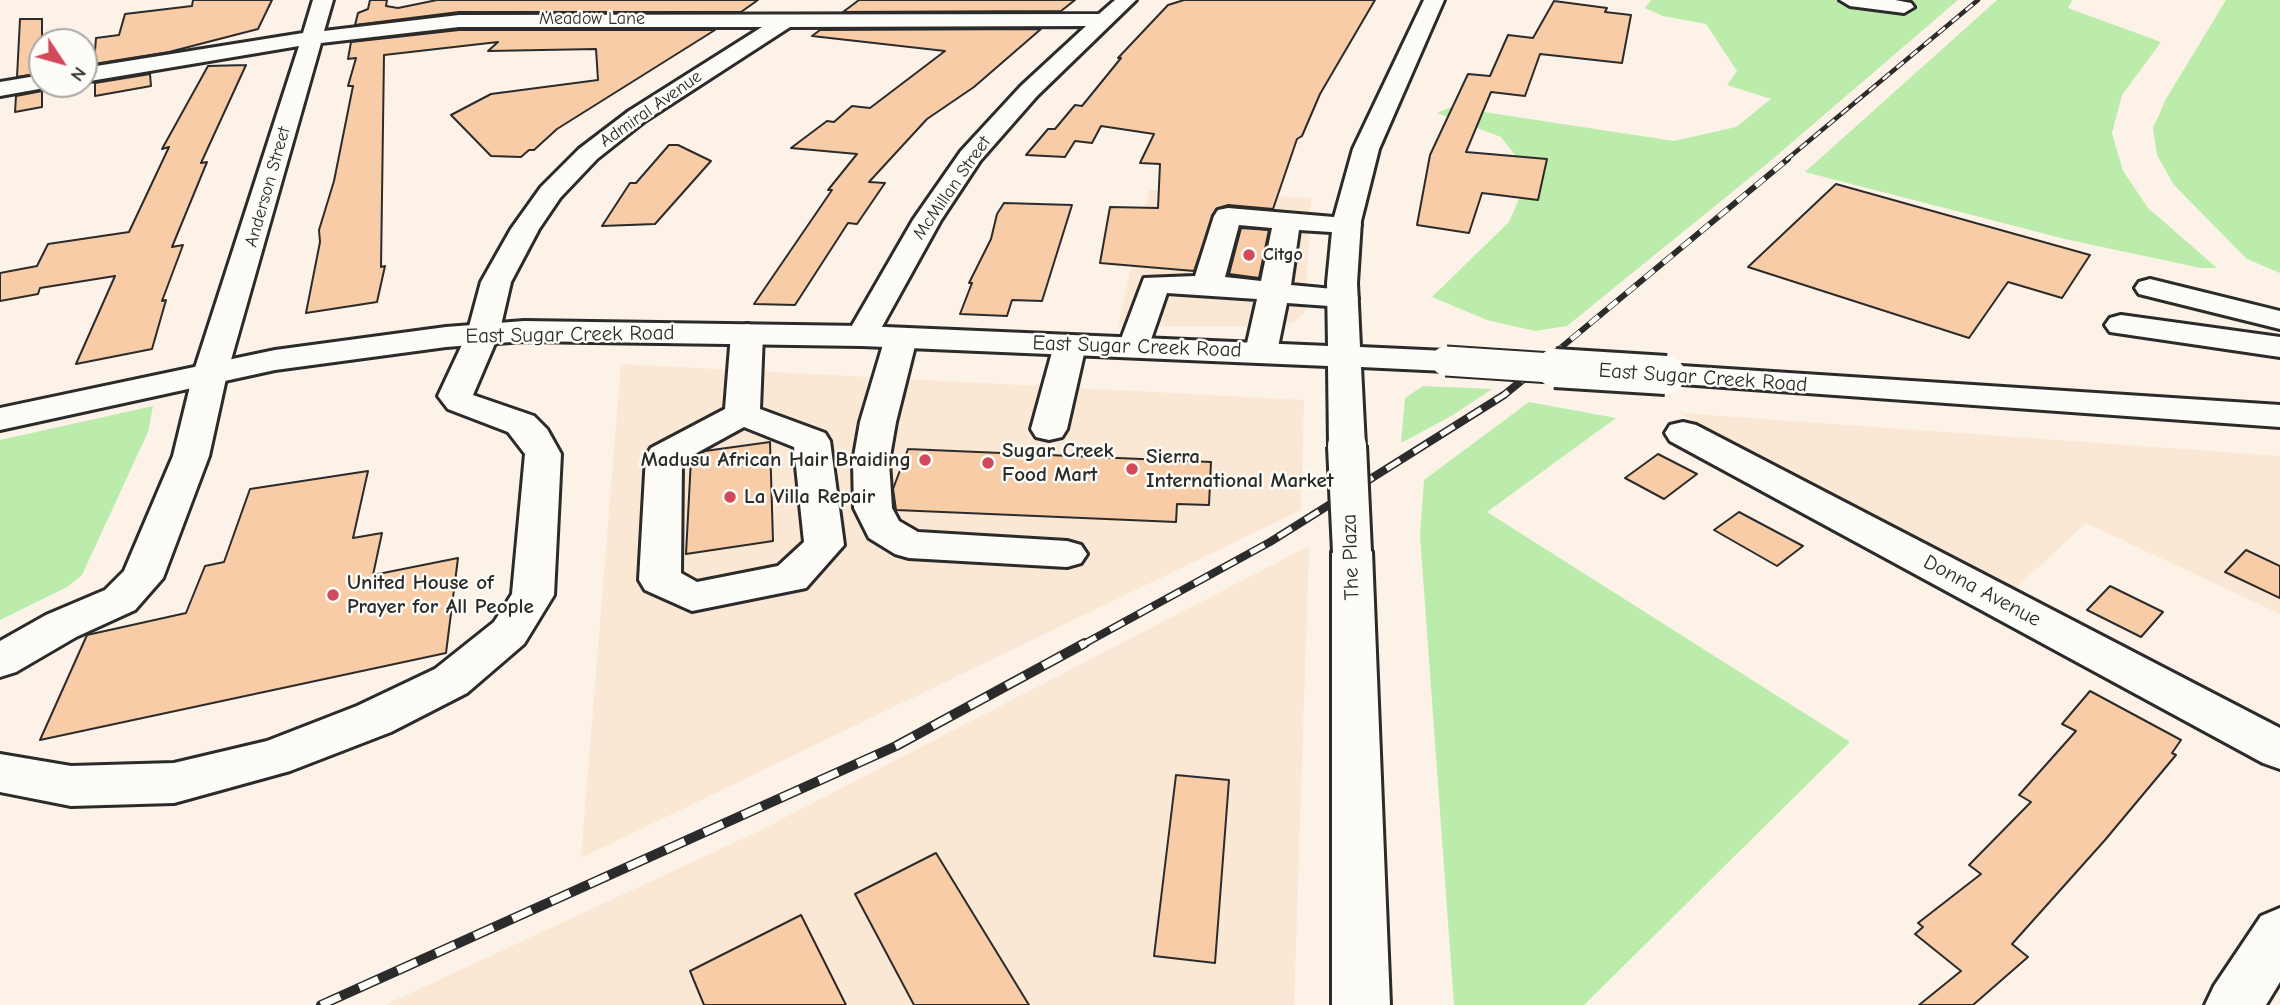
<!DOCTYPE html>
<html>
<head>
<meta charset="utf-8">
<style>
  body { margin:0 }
  #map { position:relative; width:2280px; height:1005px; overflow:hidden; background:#fcf2e7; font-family:"Comic Neue",sans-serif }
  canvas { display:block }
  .north { position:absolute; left:28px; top:28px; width:70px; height:70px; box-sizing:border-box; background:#fdfcf7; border:2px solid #a9a8a5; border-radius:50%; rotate:126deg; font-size:19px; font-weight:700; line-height:28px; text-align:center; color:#2b2b2b }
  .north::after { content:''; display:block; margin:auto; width:24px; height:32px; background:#d1495b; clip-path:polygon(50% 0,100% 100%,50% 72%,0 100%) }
</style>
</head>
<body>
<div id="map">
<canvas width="2280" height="1005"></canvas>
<div class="north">N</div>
</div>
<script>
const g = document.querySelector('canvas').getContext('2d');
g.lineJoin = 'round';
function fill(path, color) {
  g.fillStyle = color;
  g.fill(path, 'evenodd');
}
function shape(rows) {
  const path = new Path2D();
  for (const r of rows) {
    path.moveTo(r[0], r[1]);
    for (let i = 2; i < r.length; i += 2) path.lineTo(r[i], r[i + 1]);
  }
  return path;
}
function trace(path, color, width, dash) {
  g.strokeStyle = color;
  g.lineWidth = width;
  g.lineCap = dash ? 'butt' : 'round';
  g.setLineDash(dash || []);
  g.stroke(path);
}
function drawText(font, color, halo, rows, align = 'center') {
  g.font = font + ' "Comic Neue",sans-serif';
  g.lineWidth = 5;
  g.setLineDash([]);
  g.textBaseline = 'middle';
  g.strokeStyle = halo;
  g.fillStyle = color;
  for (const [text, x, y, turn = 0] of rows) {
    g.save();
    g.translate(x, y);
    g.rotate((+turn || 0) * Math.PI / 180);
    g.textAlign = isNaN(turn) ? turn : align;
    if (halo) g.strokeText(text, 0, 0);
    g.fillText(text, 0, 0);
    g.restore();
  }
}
const built = shape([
  [1149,190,1311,198,1305,313,1294,322,1276,326,1118,326],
  [621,364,1304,400,1301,510,581,858],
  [1679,413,2280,456,2280,614,2086,523,2016,588],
  [1309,546,1294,1005,385,1005,757,832]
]);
const green = shape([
  [1651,0,1958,0,1768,163,1567,326,1535,331,1487,320,1432,297,1509,222,1530,174,1501,137,1437,113,1451,107,1674,141,1736,127,1771,99,1727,85,1737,71,1706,24,1663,16,1645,8],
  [1997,0,2072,0,2068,8,2161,42,2122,95,2112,133,2123,171,2148,208,2217,268,2201,268,2065,239,1805,172],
  [2226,0,2280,0,2280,273,2247,259,2174,185,2157,155,2153,128,2166,99],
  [1423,386,1492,389,1453,415,1401,443,1405,398],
  [1529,402,1616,418,1487,512,1850,742,1584,1005,1454,1005,1420,535,1424,480],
  [153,406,148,432,82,575,67,587,0,620,0,440]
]);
const building = shape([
  [193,0,272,0,258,29,169,52,94,64,96,38,119,35,125,14,192,6,193,0],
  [370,0,387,0,386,6,398,8,437,0,758,0,741,12,459,12,355,25,358,13,368,9,370,0],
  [859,0,1075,0,1061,11,843,12,859,0],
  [1184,0,1375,0,1320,94,1302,136,1297,139,1273,209,1228,205,1216,209,1194,271,1100,263,1110,207,1158,208,1160,164,1140,163,1154,134,1101,126,1092,143,1075,141,1065,157,1026,155,1048,129,1055,129,1075,105,1082,106,1121,58,1118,58,1168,5,1184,0],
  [1554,1,1607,8,1605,12,1631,15,1622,63,1540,54,1525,96,1491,92,1466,152,1547,159,1538,200,1482,193,1469,233,1417,225,1430,155,1468,74,1490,76,1508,35,1533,38,1554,1],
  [20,19,42,19,42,73,17,77,20,19],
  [1041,29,974,87,927,119,869,182,885,183,857,224,848,223,795,305,754,304,832,190,828,190,857,154,791,148,827,121,834,122,852,106,870,108,945,51,812,36,820,30,1041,29],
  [459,30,715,30,557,129,534,150,529,150,521,157,491,156,451,115,491,94,598,80,596,49,488,51,498,42,384,55,381,267,385,266,377,302,306,313,320,242,319,230,334,181,353,86,348,86,356,58,348,59,351,42,459,30],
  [246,65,201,163,207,162,172,247,183,245,162,301,166,300,152,349,76,364,115,276,40,288,38,294,0,301,0,273,37,266,48,244,129,232,169,147,162,149,208,66,246,65],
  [150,74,151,86,95,96,95,83,150,74],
  [42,91,42,107,15,112,16,96,42,91],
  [669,145,678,145,711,161,655,224,602,226,630,183,636,183,669,145],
  [1836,184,2090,255,2062,298,2008,282,1969,338,1748,267,1836,184],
  [1004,203,1072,205,1042,301,1012,300,1007,316,960,314,972,283,969,283,991,239,997,214,1004,203],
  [1241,228,1269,230,1259,278,1229,274,1241,228],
  [770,442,773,541,686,554,691,459,705,451,770,442],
  [908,449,1211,462,1209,505,1177,504,1176,522,896,510,893,489,908,449],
  [1658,454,1697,474,1664,499,1625,478,1658,454],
  [368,471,353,538,382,533,373,575,458,558,446,653,40,740,87,635,186,613,205,566,224,562,250,489,368,471],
  [1739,512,1803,546,1777,566,1714,530,1739,512],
  [2246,550,2280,566,2280,598,2225,572,2246,550],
  [2110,586,2163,612,2141,637,2087,610,2110,586],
  [2090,691,2181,740,2172,753,2176,755,2105,840,2012,944,2028,957,1973,1005,1919,1005,1961,971,1915,934,1923,927,1918,923,1981,874,1969,865,2031,802,2019,795,2076,731,2062,724,2090,691],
  [1176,775,1229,780,1215,963,1154,956,1176,775],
  [936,853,1029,1005,914,1005,855,894,936,853],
  [801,915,846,1005,704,1005,690,971,801,915]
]);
const minor = shape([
  [313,0,333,0,324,31,459,15,1099,14,1115,0,1136,0,1037,96,980,161,941,220,873,343,862,346,851,343,846,336,913,220,961,151,1021,86,1086,26,790,27,645,121,597,159,560,198,539,229,511,282,499,334,473,395,534,416,547,429,561,454,554,595,524,644,467,693,391,732,290,771,174,803,71,806,0,792,0,754,71,766,174,763,267,741,357,706,435,669,494,622,512,594,525,454,508,432,448,409,438,396,467,334,481,282,511,229,541,187,579,149,629,111,762,27,459,27,321,43,227,374,209,456,163,578,135,610,76,637,16,672,0,677,0,641,46,615,105,590,124,571,173,456,193,374,299,46,84,82,84,68,303,33,313,0],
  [1840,0,1895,0,1911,3,1914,7,1904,13,1850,6,1840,0],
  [42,75,42,84,52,84,50,87,0,96,0,82,42,75],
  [1228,208,1357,219,1361,225,1357,231,1347,233,1299,230,1291,285,1354,291,1358,298,1354,305,1343,307,1287,303,1277,352,1273,359,1261,362,1249,359,1245,352,1257,299,1167,293,1146,354,1134,357,1122,354,1118,347,1144,278,1195,276,1214,216,1218,210,1228,208],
  [1239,225,1272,228,1261,281,1225,277,1239,225],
  [2150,279,2280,311,2280,329,2139,294,2135,288,2139,282,2150,279],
  [2121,315,2280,337,2280,357,2110,332,2105,325,2110,318,2121,315],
  [747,324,758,327,763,334,760,409,825,433,830,441,844,545,806,588,692,611,645,590,639,580,646,456,651,448,725,409,731,334,736,327,747,324],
  [744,427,794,447,804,542,778,566,697,582,681,573,682,461,744,427],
  [901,328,912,331,917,338,896,422,889,462,892,508,899,521,918,532,1067,541,1081,545,1087,554,1081,563,1067,567,909,558,895,554,869,538,854,508,853,462,860,422,885,338,890,331,901,328],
  [1070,335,1081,338,1086,345,1067,429,1062,437,1049,440,1036,437,1031,429,1054,345,1059,338,1070,335],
  [1683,422,1696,425,2280,728,2280,769,2263,763,1670,441,1665,433,1670,425,1683,422],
  [2280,908,2280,982,2266,1005,2205,1005,2214,986,2261,916,2280,908]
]);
const major = shape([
  [1424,0,1444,0,1379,149,1361,221,1357,283,1360,347,1446,351,1458,354,1463,361,1458,368,1446,371,1361,367,1365,446,1360,454,1347,457,1334,454,1329,446,1328,366,862,346,524,341,446,347,275,370,0,430,0,408,275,350,446,327,524,321,862,326,1328,346,1327,283,1333,221,1353,149,1424,0],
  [1666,365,2280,405,2280,427,1654,382,1649,375,1654,368,1666,365],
  [1352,539,1366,543,1372,552,1390,1005,1332,1005,1332,552,1338,543,1352,539]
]);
const railFar3 = shape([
  [1786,160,1978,0]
]);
const railFar2 = shape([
  [1534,370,1788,159]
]);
const railFar1 = shape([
  [1082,645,1270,542,1504,395,1537,368]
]);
const rail = shape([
  [321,1005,896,746,1085,643]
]);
const majorBridgeFar1 = shape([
  [1446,361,1582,370]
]);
const majorBridge = shape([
  [1555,368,1666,375],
  [1347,446,1352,552]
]);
const markers = [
  [1249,255,7,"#d1495b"],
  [925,460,7,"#d1495b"],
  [988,463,7,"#d1495b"],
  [1132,469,7,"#d1495b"],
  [730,497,7,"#d1495b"],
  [333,595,7,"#d1495b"]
];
const farStreetnames = [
  ["Meadow Lane",592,19],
  ["Admiral Avenue",651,109,-35],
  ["Anderson Street",268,187,-74],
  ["McMillan Street",952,188,-55]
];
const farPoinames = [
  ["Citgo",1263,255]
];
const streetNames = [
  ["East Sugar Creek Road",570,335,-1],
  ["East Sugar Creek Road",1137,347,2],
  ["East Sugar Creek Road",1703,378,4],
  ["The Plaza",1351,557,-92],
  ["Donna Avenue",1982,591,28]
];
const poiNames = [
  ["Sugar Creek",1002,451],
  ["Food Mart",1002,475],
  ["Sierra",1146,457],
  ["International Market",1146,481],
  ["Madusu African Hair Braiding",911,460,"right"],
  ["La Villa Repair",744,497],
  ["United House of",347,583],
  ["Prayer for All People",347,607]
];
fill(built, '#fae7d4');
fill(green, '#bbecab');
fill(building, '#f7cca6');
trace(building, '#2b2b2b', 2);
trace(minor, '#2b2b2b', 6);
trace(major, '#2b2b2b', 6);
fill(minor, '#fdfcf7');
fill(major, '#fdfcf7');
trace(railFar3, '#2b2b2b', 4.5);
trace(railFar2, '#2b2b2b', 6);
trace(railFar1, '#2b2b2b', 8);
trace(rail, '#2b2b2b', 10);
trace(railFar3, '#fdfcf7', 2.5, [9]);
trace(railFar2, '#fdfcf7', 4.5, [12]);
trace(railFar1, '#fdfcf7', 5, [16]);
trace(rail, '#fdfcf7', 7, [21]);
trace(majorBridgeFar1, '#2b2b2b', 33, []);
trace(majorBridge, '#2b2b2b', 44, []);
trace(majorBridgeFar1, '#fdfcf7', 29);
trace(majorBridge, '#fdfcf7', 38);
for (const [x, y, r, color] of markers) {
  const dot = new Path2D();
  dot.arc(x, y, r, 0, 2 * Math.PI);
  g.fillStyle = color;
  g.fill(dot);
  trace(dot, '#fdfcf7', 2.5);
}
drawText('18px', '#2b2b2b', '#fdfcf7', farStreetnames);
drawText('bold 18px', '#2b2b2b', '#fdfcf7', farPoinames, 'left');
drawText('21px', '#2b2b2b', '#fdfcf7', streetNames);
drawText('bold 21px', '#2b2b2b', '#fdfcf7', poiNames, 'left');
</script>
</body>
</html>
